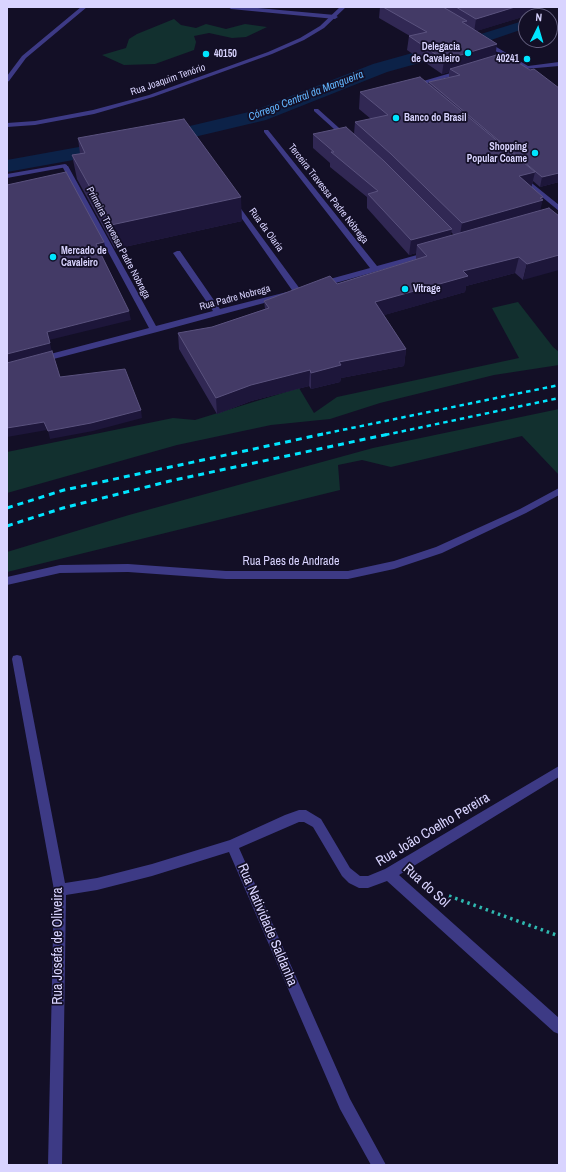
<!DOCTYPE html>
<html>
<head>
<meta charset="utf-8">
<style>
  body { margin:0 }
  #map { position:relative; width:566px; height:1172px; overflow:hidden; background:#130f26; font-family:"Archivo Narrow",sans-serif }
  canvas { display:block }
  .frame { position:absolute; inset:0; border:8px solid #d9d4ff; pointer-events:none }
  .north { position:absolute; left:518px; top:8px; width:40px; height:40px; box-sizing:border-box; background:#130f26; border:1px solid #625e7d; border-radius:50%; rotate:5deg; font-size:11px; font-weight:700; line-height:16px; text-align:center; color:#d9d4ff }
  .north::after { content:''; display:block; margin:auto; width:14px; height:18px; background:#00e5ff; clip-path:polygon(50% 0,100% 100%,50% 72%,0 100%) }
</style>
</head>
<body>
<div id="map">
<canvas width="566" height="1172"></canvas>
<div class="frame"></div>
<div class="north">N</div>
</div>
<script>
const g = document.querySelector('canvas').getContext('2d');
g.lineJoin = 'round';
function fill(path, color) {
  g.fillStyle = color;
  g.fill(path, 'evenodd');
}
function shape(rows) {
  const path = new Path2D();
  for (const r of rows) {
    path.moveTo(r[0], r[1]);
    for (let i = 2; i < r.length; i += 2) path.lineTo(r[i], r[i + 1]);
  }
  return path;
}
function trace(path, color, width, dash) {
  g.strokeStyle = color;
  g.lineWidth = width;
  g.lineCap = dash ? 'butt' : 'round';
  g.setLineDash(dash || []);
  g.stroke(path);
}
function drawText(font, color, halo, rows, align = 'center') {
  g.font = font + ' "Archivo Narrow",sans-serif';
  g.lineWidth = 3.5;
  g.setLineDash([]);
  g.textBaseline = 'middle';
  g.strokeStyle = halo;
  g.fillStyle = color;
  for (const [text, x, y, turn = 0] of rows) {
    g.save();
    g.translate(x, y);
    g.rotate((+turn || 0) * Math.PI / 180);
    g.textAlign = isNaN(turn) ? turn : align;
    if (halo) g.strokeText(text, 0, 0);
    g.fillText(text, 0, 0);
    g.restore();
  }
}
const green = shape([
  [174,19,181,25,196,28,206,24,226,29,245,24,267,27,246,37,232,38,209,33,194,36,196,42,194,50,155,64,124,65,102,55,126,48,129,39,137,34],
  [518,302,553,347,559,352,559,365,494,375,380,403,330,419,271,425,177,445,7,493,7,452,173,418,195,420,299,388,314,413,337,397,519,358,492,308],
  [559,409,559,475,522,436,391,467,362,460,338,465,340,490,7,572,7,552,129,515,373,448]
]);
const water = shape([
  [526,20,526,28,491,40,481,34]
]);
const canal = shape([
  [416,52,423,54,425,58,423,62,387,72,266,120,173,142,7,172,7,160,173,130,253,111,373,64,416,52]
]);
const path = shape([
  [449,896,559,936]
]);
const service = shape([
  [65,164,67,165,67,167,7,178,7,174,65,164]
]);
const minor = shape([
  [81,7,87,7,26,58,9,81,7,82,7,76,22,56,81,7],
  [228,7,247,7,335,15,338,17,335,19,231,9,228,7],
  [461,70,463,71,463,73,424,84,420,87,421,91,417,91,414,87,420,82,461,70],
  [314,109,318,109,348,136,348,138,344,138,314,111,314,109],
  [264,130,268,130,377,266,428,252,432,254,431,256,325,286,319,286,319,282,370,268,264,132,264,130],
  [63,165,68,166,156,326,213,311,173,253,177,251,180,251,220,309,287,292,291,294,290,296,157,332,42,362,39,361,39,357,149,328,62,166,63,165],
  [519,176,523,176,559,205,559,211,519,178,519,176],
  [232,202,236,202,300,289,300,293,294,293,231,203,232,202],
  [17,655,21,656,22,659,65,883,97,878,152,864,230,840,285,815,299,810,306,810,321,819,350,868,360,876,368,876,385,869,559,766,559,777,399,875,559,1018,559,1034,554,1032,387,881,368,888,359,888,349,883,342,876,313,827,304,822,299,822,239,848,350,1099,386,1165,371,1165,340,1109,229,852,152,876,97,890,66,895,62,1165,48,1165,54,890,12,659,13,656,17,655]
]);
const tertiary = shape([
  [340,7,346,7,324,28,304,40,272,54,153,97,94,114,35,125,7,127,7,123,35,121,93,110,149,95,268,52,300,38,320,26,340,7],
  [484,42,488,42,528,66,559,62,559,66,525,69,484,44,484,42],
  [559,488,559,495,526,513,442,553,394,569,348,579,226,579,128,572,60,573,7,585,7,577,60,565,128,564,226,571,348,571,394,561,436,547,520,509,559,488]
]);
const railFar1 = shape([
  [318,435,559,385],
  [385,435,559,398]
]);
const rail = shape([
  [7,508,64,490,323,434],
  [7,526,63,508,170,481,389,434]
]);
const wall = shape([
  [380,7,543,7,542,11,476,31,496,55,559,182,540,187,533,181,531,187,543,197,523,280,515,273,466,286,465,292,384,315,406,349,404,366,341,378,340,382,311,389,309,386,251,401,217,414,179,349,178,333,212,327,265,309,264,301,337,284,416,259,416,253,409,255,367,208,367,197,330,167,330,163,313,148,313,134,354,134,355,122,371,119,359,109,360,92,429,84,429,82,449,78,449,72,442,74,407,50,409,36,410,36,379,18],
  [451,232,454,235,450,236],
  [78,138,242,221,115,249,77,179,72,155,80,154]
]);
const shadedWall = shape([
  [515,7,543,7,542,11,474,32,476,19],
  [497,44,495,58,450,69,449,72,442,74,444,60],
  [535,172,531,189,519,176],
  [559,173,559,182,540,187,542,177],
  [241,197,242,221,115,249,111,225],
  [543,197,539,218,459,240,462,223],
  [452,229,449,243,417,245,416,253,409,255,411,240],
  [104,242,106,251,97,252,96,244],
  [559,255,559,270,523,280,527,264],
  [519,257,515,273,466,286,465,292,374,318,375,302,463,271],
  [129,311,131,320,49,340,47,332],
  [50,343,52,352,7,363,7,354],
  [406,349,404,366,341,378,340,382,311,389,311,373,339,362],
  [310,370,309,386,251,401,217,414,216,398,251,385],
  [141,410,142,418,93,431,50,439,48,431],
  [44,422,47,430,7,437,7,428]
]);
const building = shape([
  [383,7,443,7,467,21,462,22,497,44,444,60,409,36,427,32,383,7],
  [456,7,515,7,476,19,456,7],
  [503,53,530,70,534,69,559,88,559,173,542,177,429,82,460,75,450,69,503,53],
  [420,77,535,172,519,176,543,197,540,198,543,200,462,223,391,154,355,122,388,115,360,92,420,77],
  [184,119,241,197,111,225,72,155,85,153,78,138,184,119],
  [346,127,384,161,452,229,411,240,368,194,378,191,331,152,334,152,313,134,346,127],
  [66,172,104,242,96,244,129,311,47,332,50,343,7,354,7,185,66,172],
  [549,208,559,216,559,255,527,264,519,257,463,271,468,276,375,302,406,349,339,362,341,365,311,373,310,370,251,385,216,398,178,333,212,327,269,308,264,301,330,276,337,284,427,256,417,245,549,208],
  [52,351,60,377,125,369,141,410,91,423,48,431,44,422,7,428,7,363,52,351]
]);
const markers = [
  [468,53,4,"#00e5ff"],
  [206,54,4,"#00e5ff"],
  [527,59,4,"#00e5ff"],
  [396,118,4,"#00e5ff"],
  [535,153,4,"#00e5ff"],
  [53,257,4,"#00e5ff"],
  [405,289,4,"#00e5ff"]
];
const farPoinames = [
  ["Delegacia",460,47,"right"],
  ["de Cavaleiro",460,59,"right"],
  ["40150",214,54],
  ["40241",519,59,"right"],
  ["Banco do Brasil",404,118],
  ["Shopping",527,147,"right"],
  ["Popular Coame",527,159,"right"],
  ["Mercado de",61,251],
  ["Cavaleiro",61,263],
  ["Vitrage",413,289]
];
const farStreetnames = [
  ["Rua Joaquim Tenório",168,80,-19],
  ["Terceira Travessa Padre Nóbrega",328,194,52],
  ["Rua da Olaria",266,230,54],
  ["Primeira Travessa Padre Nobrega",118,243,62],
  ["Rua Padre Nobrega",235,298,-15]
];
const farWaternames = [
  ["Córrego Central da Mangueira",306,96,-21]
];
const streetNames = [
  ["Rua Paes de Andrade",291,562]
];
const nearStreetnames = [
  ["Rua João Coelho Pereira",433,830,-31],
  ["Rua do Sol",426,886,42],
  ["Rua Natividade Saldanha",267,925,67],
  ["Rua Josefa de Oliveira",58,946,-90]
];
fill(green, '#12302f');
fill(water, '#0c2248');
fill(canal, '#0c2248');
trace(path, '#2fb8b0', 3.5, [2.5, 4]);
fill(service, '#3d3a85');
fill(minor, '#3d3a85');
fill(tertiary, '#3d3a85');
trace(railFar1, '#00e5ff', 2.5, [4.5, 4]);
trace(rail, '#00e5ff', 3, [6, 5]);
fill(wall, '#312854');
fill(shadedWall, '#1d163a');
fill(building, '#433a66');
trace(building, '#5a527e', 1);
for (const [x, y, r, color] of markers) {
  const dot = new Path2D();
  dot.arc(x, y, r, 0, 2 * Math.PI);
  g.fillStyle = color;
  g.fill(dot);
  trace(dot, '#130f26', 1.5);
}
drawText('bold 10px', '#d9d4ff', '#130f26', farPoinames, 'left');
drawText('10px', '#d9d4ff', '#130f26', farStreetnames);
drawText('italic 11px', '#62b6ff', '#130f26', farWaternames);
drawText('12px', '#d9d4ff', '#130f26', streetNames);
drawText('14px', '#d9d4ff', '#130f26', nearStreetnames);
</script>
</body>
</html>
